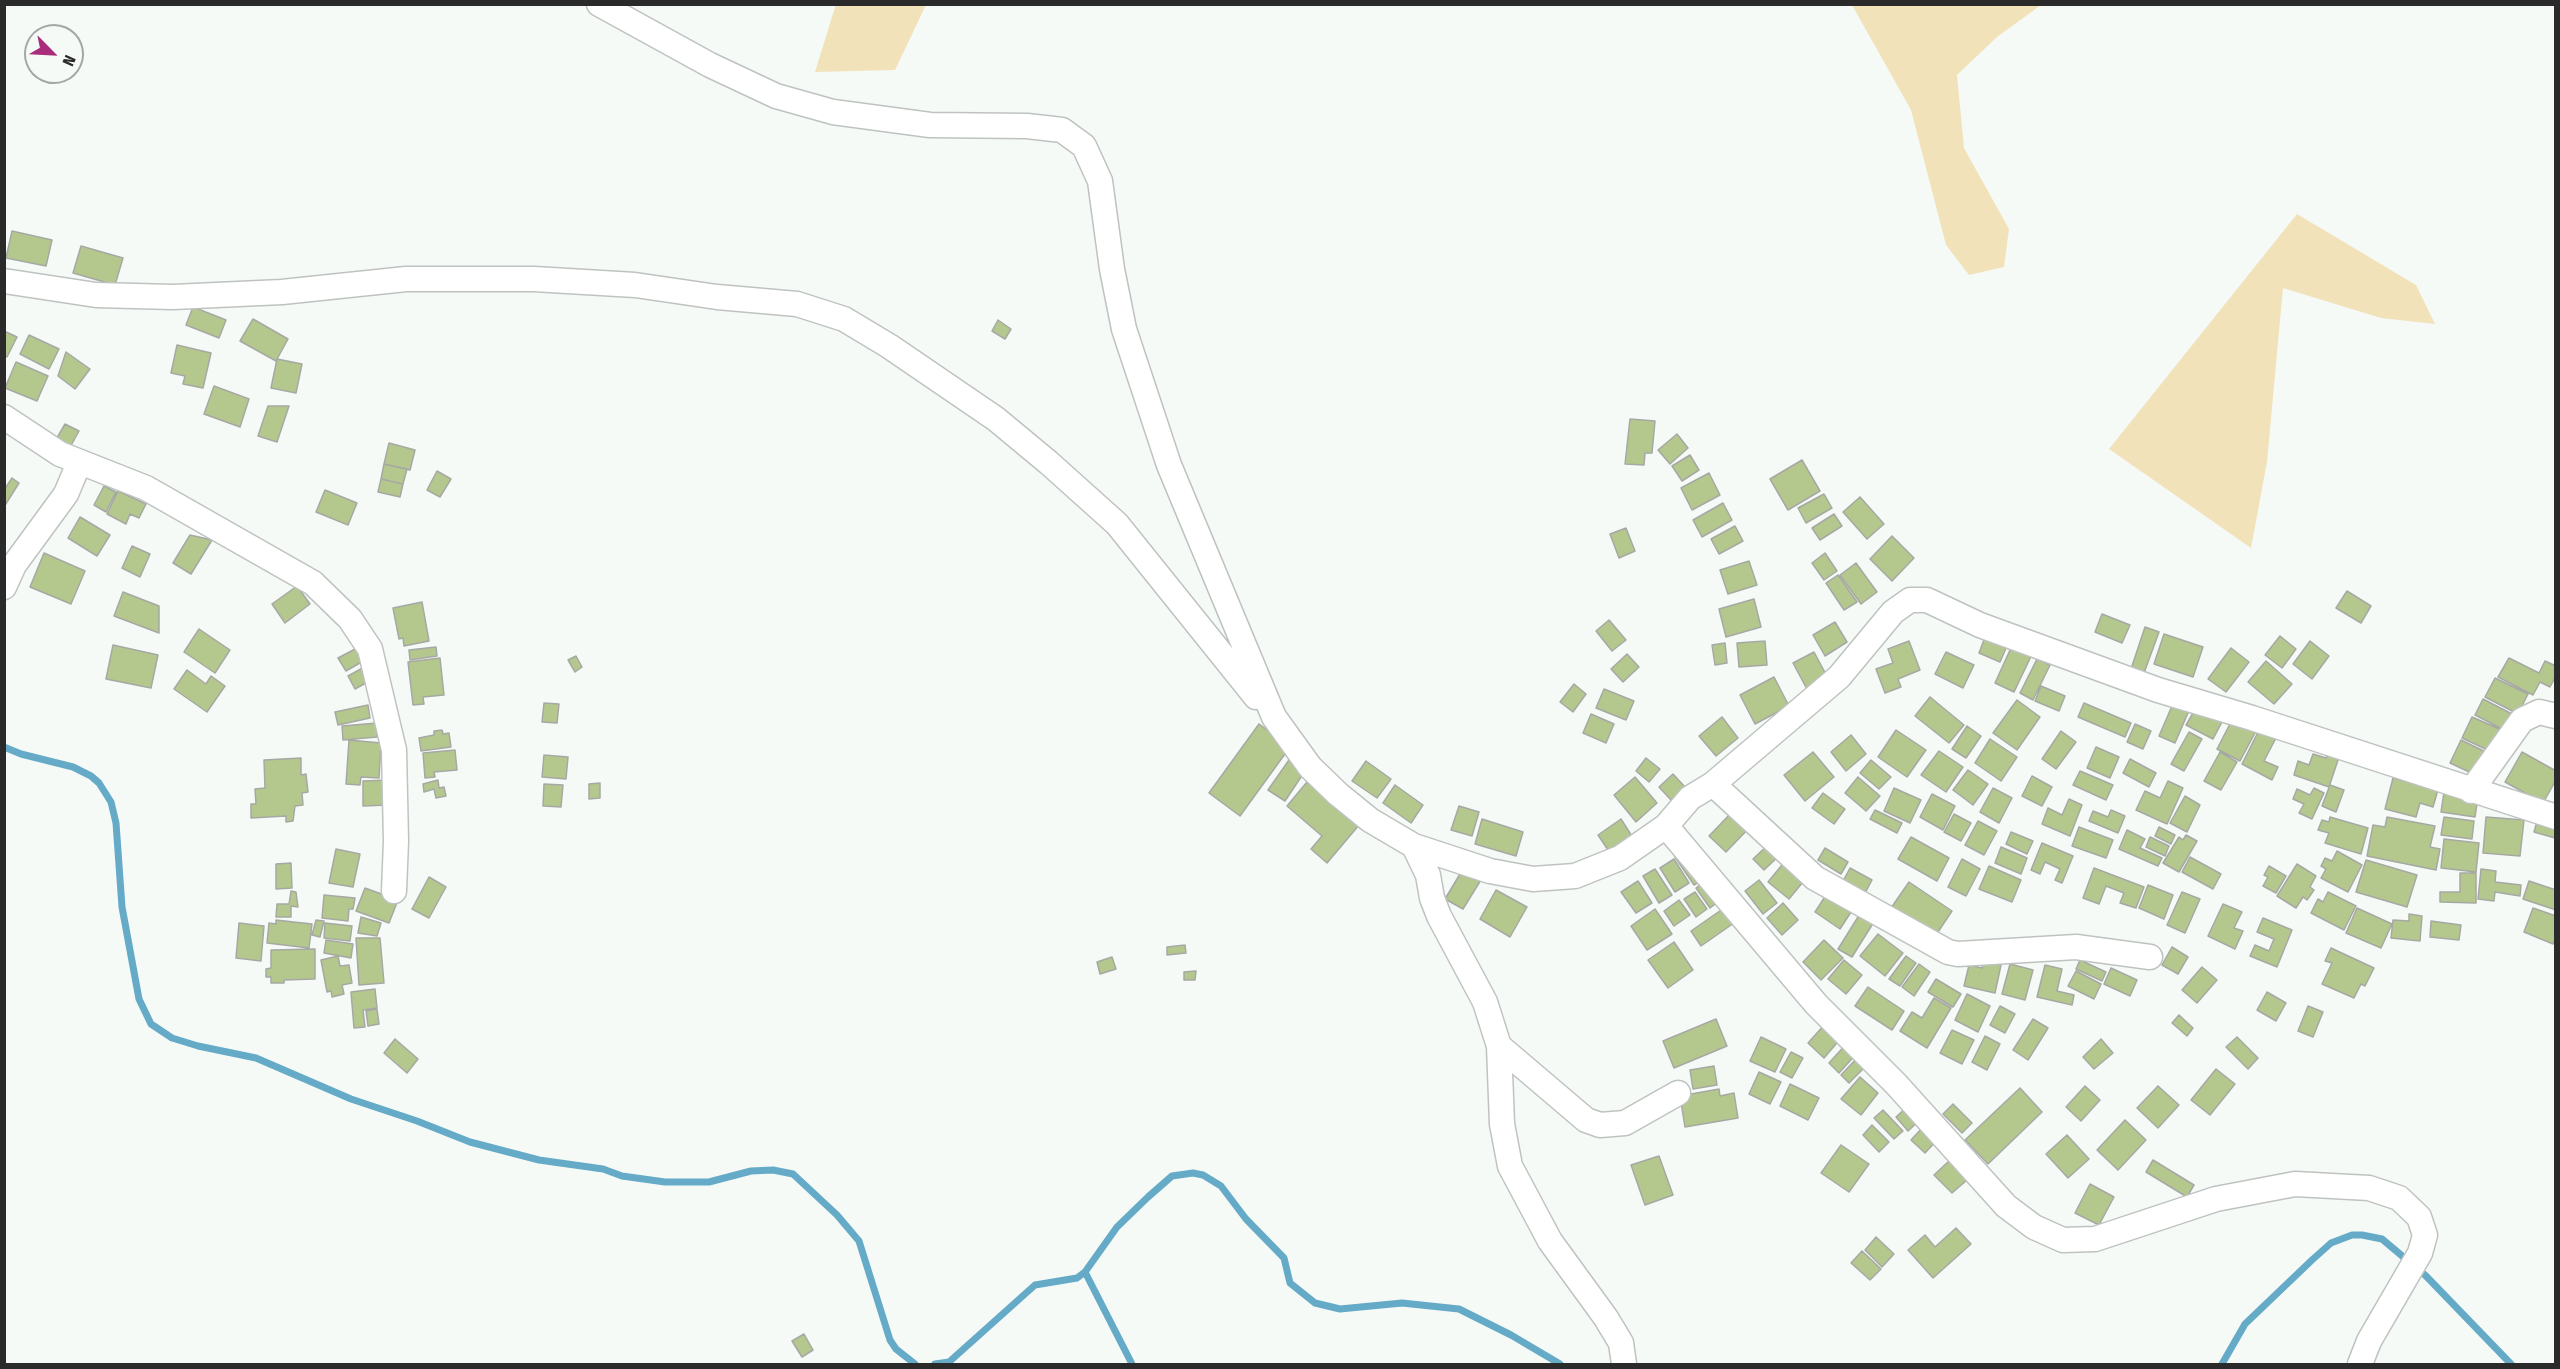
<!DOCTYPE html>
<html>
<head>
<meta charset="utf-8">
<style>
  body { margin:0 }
  #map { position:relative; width:2560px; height:1369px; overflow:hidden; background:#f6faf7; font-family:"Fira Sans Condensed",sans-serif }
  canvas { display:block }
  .frame { position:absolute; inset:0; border:6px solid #292a29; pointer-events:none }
  .north { position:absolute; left:24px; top:24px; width:60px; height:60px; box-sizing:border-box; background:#f6faf7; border:2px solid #a4a7a5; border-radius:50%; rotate:114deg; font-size:16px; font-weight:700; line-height:24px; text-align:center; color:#292a29 }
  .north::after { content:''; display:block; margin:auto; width:21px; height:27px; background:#aa2d7d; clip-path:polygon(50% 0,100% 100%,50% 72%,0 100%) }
</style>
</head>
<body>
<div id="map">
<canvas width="2560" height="1369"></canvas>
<div class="frame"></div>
<div class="north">N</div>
</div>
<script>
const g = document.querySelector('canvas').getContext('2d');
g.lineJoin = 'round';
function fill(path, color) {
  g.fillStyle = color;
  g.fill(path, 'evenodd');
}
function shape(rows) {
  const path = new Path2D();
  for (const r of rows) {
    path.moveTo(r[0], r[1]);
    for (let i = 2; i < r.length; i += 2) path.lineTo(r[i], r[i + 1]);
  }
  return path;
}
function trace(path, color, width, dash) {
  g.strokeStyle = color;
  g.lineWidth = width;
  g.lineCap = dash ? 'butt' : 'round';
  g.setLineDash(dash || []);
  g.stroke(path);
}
const green = shape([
  [836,4,926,4,926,5,895,70,815,72],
  [1852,5,2041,5,1997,37,1957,75,1964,148,2009,229,2004,267,1969,275,1946,245,1911,110],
  [2297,214,2416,285,2435,324,2381,318,2283,288,2267,462,2251,548,2109,449]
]);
const stream = shape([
  [4,747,21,754,73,767,91,776,99,783,111,802,116,823,122,907,139,999,151,1024,172,1038,198,1046,256,1058,351,1099,417,1121,470,1142,539,1160,603,1169,622,1176,665,1182,709,1182,751,1171,773,1170,793,1174,837,1215,859,1241,890,1340,896,1349,915,1364],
  [1085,1272,1132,1364],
  [935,1364,949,1362,1035,1285,1077,1278,1085,1272,1117,1227,1148,1197,1172,1176,1193,1173,1203,1175,1221,1186,1246,1219,1284,1258,1290,1283,1315,1303,1340,1309,1402,1303,1459,1309,1511,1335,1560,1364],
  [2222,1364,2245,1324,2312,1260,2331,1243,2352,1235,2362,1235,2382,1239,2426,1276,2511,1364]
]);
const building = shape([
  [12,231,52,240,46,266,6,258,12,231],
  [81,246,123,258,115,285,73,273,81,246],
  [193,307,226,320,219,338,186,325,193,307],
  [253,319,288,339,276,361,240,341,253,319],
  [998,320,1011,329,1005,339,992,331,998,320],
  [4,331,17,337,7,357,4,355,4,331],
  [29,335,59,349,49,369,20,354,29,335],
  [177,345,211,353,203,388,183,384,185,376,171,373,177,345],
  [66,352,90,369,75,389,58,376,66,352],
  [277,359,302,364,296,393,271,388,277,359],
  [16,362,48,376,37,401,5,388,16,362],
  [214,386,249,399,240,427,204,414,214,386],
  [268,406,289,406,277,442,258,436,268,406],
  [1630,419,1655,421,1652,453,1645,453,1644,465,1625,464,1630,419],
  [65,424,79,431,68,451,54,443,65,424],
  [1677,434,1688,448,1670,464,1658,450,1677,434],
  [389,443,415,450,410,470,384,464,389,443],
  [1690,455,1699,470,1682,481,1672,466,1690,455],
  [1802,460,1820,491,1788,510,1770,479,1802,460],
  [384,464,407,469,403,484,381,479,384,464],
  [437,471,451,479,440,497,427,490,437,471],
  [1709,473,1720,495,1692,510,1681,488,1709,473],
  [12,478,19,483,4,507,4,490,12,478],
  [381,479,403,484,400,497,378,492,381,479],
  [104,486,116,492,106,512,94,505,104,486],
  [325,490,357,503,348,525,316,512,325,490],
  [118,491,146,504,139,518,130,514,126,524,107,514,118,491],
  [1824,494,1832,508,1806,523,1798,508,1824,494],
  [1860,497,1884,524,1867,539,1843,512,1860,497],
  [1723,503,1732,520,1702,537,1693,520,1723,503],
  [1834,514,1842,526,1820,540,1812,528,1834,514],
  [80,517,110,535,97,556,68,538,80,517],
  [1735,526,1743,541,1719,554,1711,539,1735,526],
  [1626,528,1635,551,1619,558,1610,534,1626,528],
  [190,535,212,540,191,574,173,563,190,535],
  [1892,536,1914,558,1892,581,1870,559,1892,536],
  [132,546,150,554,140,577,122,568,132,546],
  [44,553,85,571,71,604,30,587,44,553],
  [1825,553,1837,571,1824,580,1812,563,1825,553],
  [1749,561,1757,585,1728,594,1720,570,1749,561],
  [1856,563,1877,592,1861,604,1840,575,1856,563],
  [1838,575,1857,602,1844,610,1826,583,1838,575],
  [297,586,310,604,285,623,272,604,297,586],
  [2347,591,2371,606,2361,623,2336,608,2347,591],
  [123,592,159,606,159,633,114,616,123,592],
  [1754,599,1761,627,1726,637,1719,609,1754,599],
  [422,602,429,641,404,646,403,638,399,639,393,608,422,602],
  [2102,614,2130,625,2122,643,2095,632,2102,614],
  [1609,620,1626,640,1612,651,1596,631,1609,620],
  [1835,622,1847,642,1825,656,1813,635,1835,622],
  [2145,627,2159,632,2144,673,2131,669,2145,627],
  [199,629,230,650,215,673,184,652,199,629],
  [1988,629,2010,639,2000,662,1979,653,1988,629],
  [2164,634,2203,647,2193,677,2154,664,2164,634],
  [2280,636,2296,649,2282,668,2265,655,2280,636],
  [2015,639,2035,648,2014,692,1995,683,2015,639],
  [1765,641,1767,665,1739,667,1737,643,1765,641],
  [1909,641,1920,670,1898,679,1901,687,1885,693,1876,669,1893,663,1888,649,1909,641],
  [2310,641,2329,656,2312,679,2293,664,2310,641],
  [1725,643,1727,663,1715,665,1712,645,1725,643],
  [113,645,158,655,151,688,106,679,113,645],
  [359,647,365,660,346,671,338,658,359,647],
  [436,647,437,656,410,660,409,650,436,647],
  [2231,648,2249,662,2226,692,2208,679,2231,648],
  [1814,652,1829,680,1808,691,1793,663,1814,652],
  [1946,652,1974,665,1963,688,1935,674,1946,652],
  [1627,654,1639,667,1623,682,1611,669,1627,654],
  [576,656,582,667,575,672,568,660,576,656],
  [440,658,444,695,423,697,424,704,413,705,408,662,440,658],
  [2509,658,2539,673,2545,661,2556,666,2556,676,2550,687,2540,682,2533,695,2498,677,2509,658],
  [2037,659,2050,665,2033,700,2020,693,2037,659],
  [2266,661,2292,684,2274,704,2248,682,2266,661],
  [368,665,375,678,355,689,348,676,368,665],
  [187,670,206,684,211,676,225,686,207,712,174,689,187,670],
  [1774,677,1789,706,1755,724,1740,695,1774,677],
  [2495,678,2528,694,2518,714,2485,697,2495,678],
  [1574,684,1586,694,1573,712,1560,702,1574,684],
  [2041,686,2065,696,2059,711,2035,701,2041,686],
  [1604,689,1634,701,1626,720,1596,708,1604,689],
  [1930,697,1964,725,1949,743,1915,716,1930,697],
  [2175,699,2191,706,2175,743,2159,736,2175,699],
  [2483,699,2512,714,2504,730,2475,715,2483,699],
  [2017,700,2040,717,2017,750,1993,733,2017,700],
  [544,703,559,704,557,723,542,722,544,703],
  [2084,703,2131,723,2125,737,2078,717,2084,703],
  [368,705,370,718,338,725,335,712,368,705],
  [2196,708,2222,722,2213,739,2186,725,2196,708],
  [1591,714,1614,724,1606,743,1583,733,1591,714],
  [1722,717,1738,738,1716,756,1699,736,1722,717],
  [2472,717,2504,731,2494,753,2462,738,2472,717],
  [2233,718,2256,731,2240,761,2217,749,2233,718],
  [377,723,377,737,343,740,342,726,377,723],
  [1259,724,1290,747,1240,816,1209,793,1259,724],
  [2135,724,2151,731,2143,749,2127,742,2135,724],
  [1967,726,1981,736,1966,758,1952,749,1967,726],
  [442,730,443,734,449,733,451,747,421,751,419,738,434,735,434,731,442,730],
  [1896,730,1926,750,1907,777,1878,757,1896,730],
  [2259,730,2276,738,2264,761,2278,767,2272,780,2242,764,2259,730],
  [2061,731,2076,742,2056,769,2042,759,2061,731],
  [2189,732,2202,739,2184,771,2171,764,2189,732],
  [1851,735,1866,754,1846,771,1831,752,1851,735],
  [1990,739,2017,757,2001,781,1975,763,1990,739],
  [349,740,381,743,379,778,361,777,360,785,346,784,349,740],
  [2461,740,2490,754,2480,777,2450,763,2461,740],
  [2096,747,2119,757,2110,778,2087,768,2096,747],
  [455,750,457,770,434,772,435,777,425,778,423,753,455,750],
  [1939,751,1963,767,1946,792,1921,775,1939,751],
  [2329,751,2340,754,2329,787,2294,775,2298,761,2309,765,2313,754,2326,758,2329,751],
  [1813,752,1834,777,1805,801,1784,775,1813,752],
  [2220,752,2237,762,2221,790,2204,781,2220,752],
  [2522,752,2556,771,2556,780,2543,803,2505,782,2522,752],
  [544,755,568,757,566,779,542,777,544,755],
  [301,758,301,775,306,774,308,792,302,793,303,805,295,806,293,821,286,822,286,816,251,818,251,804,256,804,255,789,265,788,264,760,301,758],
  [1646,758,1660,769,1649,782,1636,771,1646,758],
  [2130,759,2156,773,2149,787,2123,773,2130,759],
  [1289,760,1305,771,1285,801,1268,790,1289,760],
  [1871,760,1891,777,1879,789,1860,773,1871,760],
  [1366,761,1391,779,1377,798,1352,781,1366,761],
  [1968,770,1988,784,1973,805,1953,790,1968,770],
  [2080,771,2113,785,2106,800,2073,785,2080,771],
  [1673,774,1696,799,1682,812,1659,787,1673,774],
  [2032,776,2052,787,2042,806,2022,796,2032,776],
  [1635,777,1657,803,1636,822,1614,795,1635,777],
  [1858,777,1880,796,1866,811,1845,793,1858,777],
  [2393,778,2421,785,2441,779,2433,807,2420,803,2416,817,2385,809,2393,778],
  [387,780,388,805,363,806,363,781,387,780],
  [438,780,439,788,444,787,446,796,436,798,434,789,424,792,423,784,438,780],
  [2168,781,2183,788,2167,824,2136,810,2145,791,2160,798,2168,781],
  [1307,782,1340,810,1365,818,1327,863,1311,849,1322,836,1287,806,1307,782],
  [600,783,600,798,589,799,589,784,600,783],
  [544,784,563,785,561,807,543,806,544,784],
  [1395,785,1423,805,1411,823,1383,803,1395,785],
  [2330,785,2344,790,2336,812,2322,806,2330,785],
  [1894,788,1921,800,1910,823,1884,811,1894,788],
  [1993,788,2012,798,1999,823,1980,812,1993,788],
  [2314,788,2324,793,2312,819,2299,813,2304,804,2293,799,2297,789,2310,795,2314,788],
  [2444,792,2478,797,2475,817,2441,812,2444,792],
  [1823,793,1845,809,1834,824,1812,808,1823,793],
  [1932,794,1955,806,1943,830,1920,817,1932,794],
  [2185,796,2200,805,2187,832,2170,823,2185,796],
  [2069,799,2082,805,2070,836,2042,824,2048,808,2062,815,2069,799],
  [1459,806,1479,812,1472,836,1451,830,1459,806],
  [1734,810,1751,826,1726,852,1709,836,1734,810],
  [1875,810,1902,823,1897,833,1870,819,1875,810],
  [2111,810,2125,816,2118,833,2089,821,2093,811,2108,817,2111,810],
  [1954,814,1971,823,1961,841,1944,832,1954,814],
  [2330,817,2368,828,2361,854,2325,843,2329,833,2318,830,2322,820,2329,822,2330,817],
  [2387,817,2435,826,2430,847,2440,849,2436,870,2367,856,2373,825,2385,827,2387,817],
  [2444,817,2474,821,2472,839,2441,835,2444,817],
  [2486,817,2524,820,2520,856,2483,853,2486,817],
  [2538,818,2556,822,2555,838,2534,832,2538,818],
  [1482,819,1523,832,1516,856,1475,844,1482,819],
  [1621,819,1635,841,1612,856,1598,835,1621,819],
  [1978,821,1997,831,1984,855,1965,845,1978,821],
  [2079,827,2113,840,2106,858,2072,846,2079,827],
  [2159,827,2175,835,2171,844,2155,836,2159,827],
  [2127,830,2145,839,2140,848,2162,858,2158,866,2119,849,2127,830],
  [2011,832,2033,841,2027,854,2006,844,2011,832],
  [2186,835,2197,841,2179,872,2163,863,2179,837,2183,840,2186,835],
  [1911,837,1949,858,1937,881,1898,859,1911,837],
  [2150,837,2169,846,2165,856,2146,847,2150,837],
  [2444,839,2479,843,2476,872,2441,868,2444,839],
  [1771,842,1781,854,1764,870,1753,859,1771,842],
  [2042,843,2073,856,2062,883,2055,880,2060,869,2045,862,2040,874,2031,870,2042,843],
  [2001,847,2027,858,2021,874,1995,863,2001,847],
  [1825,848,1848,862,1841,874,1818,860,1825,848],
  [336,849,360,854,353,887,329,883,336,849],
  [1685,850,1704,879,1694,885,1675,857,1685,850],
  [2337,851,2362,865,2348,892,2321,878,2326,869,2321,866,2325,858,2332,861,2337,851],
  [2190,857,2221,874,2213,889,2182,872,2190,857],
  [1674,859,1689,883,1675,892,1660,868,1674,859],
  [1962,859,1980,869,1966,896,1948,887,1962,859],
  [1786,860,1807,877,1789,899,1768,882,1786,860],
  [2366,860,2417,875,2407,907,2356,892,2366,860],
  [291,863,292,888,276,889,276,864,291,863],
  [1466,864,1484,875,1463,909,1445,899,1466,864],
  [2297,864,2316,876,2310,887,2314,890,2307,900,2303,897,2296,908,2277,896,2297,864],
  [1989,866,2021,880,2012,902,1979,889,1989,866],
  [2269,866,2286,876,2276,893,2263,886,2268,877,2264,875,2269,866],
  [1850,868,1872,880,1864,895,1842,883,1850,868],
  [2094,868,2144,887,2136,908,2120,903,2124,893,2106,886,2099,904,2083,898,2094,868],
  [1655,869,1672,895,1659,903,1643,876,1655,869],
  [2481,869,2496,871,2495,882,2521,885,2520,896,2495,892,2494,901,2478,899,2481,869],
  [2460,873,2476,873,2476,903,2440,902,2440,892,2460,892,2460,873],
  [429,877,446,887,429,918,412,909,429,877],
  [1708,879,1722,899,1710,908,1696,888,1708,879],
  [1759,880,1777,903,1763,914,1745,891,1759,880],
  [1638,881,1652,903,1636,913,1621,892,1638,881],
  [2529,881,2556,890,2556,910,2523,899,2529,881],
  [1909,882,1952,911,1934,938,1891,908,1909,882],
  [2148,885,2173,895,2164,919,2139,908,2148,885],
  [365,888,398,900,389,923,356,911,365,888],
  [1496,890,1527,907,1510,937,1480,919,1496,890],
  [291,891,296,892,298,907,291,906,291,917,276,917,277,904,289,904,291,891],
  [1695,892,1707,909,1696,917,1684,899,1695,892],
  [1828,892,1853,909,1840,929,1815,912,1828,892],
  [2182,892,2200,899,2185,933,2167,925,2182,892],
  [2328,892,2356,906,2344,930,2311,913,2318,899,2323,902,2328,892],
  [324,895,355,898,353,909,349,909,348,921,322,918,324,895],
  [1679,900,1690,915,1674,926,1664,911,1679,900],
  [1783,903,1798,920,1782,935,1767,918,1783,903],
  [2223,904,2242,912,2234,928,2243,931,2235,949,2208,936,2223,904],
  [1724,908,1734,923,1701,946,1691,931,1724,908],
  [2357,908,2392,924,2381,948,2346,933,2357,908],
  [2533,908,2556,916,2556,936,2553,944,2524,932,2533,908],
  [1655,909,1672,934,1647,950,1631,926,1655,909],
  [1863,909,1877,917,1852,957,1838,949,1863,909],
  [2409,914,2422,916,2420,941,2391,938,2393,920,2409,921,2409,914],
  [361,917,381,923,377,936,358,933,361,917],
  [2263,918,2292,930,2277,967,2250,956,2255,945,2269,951,2274,939,2257,932,2263,918],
  [276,920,312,924,309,948,267,943,269,923,276,924,276,920],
  [316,920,324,921,320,937,312,935,316,920],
  [2431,921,2461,925,2459,940,2430,937,2431,921],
  [239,923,264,926,261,961,236,958,239,923],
  [325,923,352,926,350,941,324,938,325,923],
  [1878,934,1903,953,1885,976,1860,956,1878,934],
  [356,938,380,938,384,983,359,985,356,938],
  [326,940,353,944,351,958,324,953,326,940],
  [1824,940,1843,958,1821,980,1803,962,1824,940],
  [1674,942,1693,970,1668,988,1648,960,1674,942],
  [1185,945,1186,953,1167,955,1167,947,1185,945],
  [2172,947,2188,957,2178,974,2162,965,2172,947],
  [2331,948,2374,968,2365,986,2361,984,2354,998,2322,984,2332,963,2325,961,2331,948],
  [315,949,315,979,284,980,284,983,271,983,271,977,266,977,266,969,271,968,271,950,315,949],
  [338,956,340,966,349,965,352,983,342,985,344,994,332,997,331,991,327,992,321,960,338,956],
  [1906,956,1916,963,1900,986,1889,979,1906,956],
  [1112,957,1116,969,1100,974,1097,962,1112,957],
  [1844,960,1862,975,1846,994,1828,979,1844,960],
  [2080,960,2106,972,2102,981,2076,969,2080,960],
  [1984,961,2001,965,1995,993,1964,986,1969,965,1982,968,1984,961],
  [1919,964,1930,972,1914,996,1902,987,1919,964],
  [2010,964,2033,970,2025,1000,2002,994,2010,964],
  [2045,965,2062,969,2057,991,2074,995,2072,1005,2037,997,2045,965],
  [2202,967,2217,980,2197,1003,2182,990,2202,967],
  [2111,968,2137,980,2130,996,2104,984,2111,968],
  [1196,971,1195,980,1184,980,1184,972,1196,971],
  [2076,971,2101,984,2094,999,2068,986,2076,971],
  [1936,979,1961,994,1953,1007,1928,992,1936,979],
  [1868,987,1904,1011,1892,1030,1855,1006,1868,987],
  [375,989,377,1008,363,1010,365,1027,354,1028,351,992,375,989],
  [2267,992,2286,1003,2276,1021,2257,1010,2267,992],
  [1967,994,1990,1006,1978,1032,1955,1020,1967,994],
  [1934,998,1951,1008,1927,1048,1900,1031,1912,1012,1922,1018,1934,998],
  [2000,1006,2015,1014,2005,1033,1990,1025,2000,1006],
  [2308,1006,2323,1012,2313,1037,2298,1031,2308,1006],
  [377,1009,379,1024,368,1026,366,1011,377,1009],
  [2179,1015,2193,1028,2187,1036,2172,1023,2179,1015],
  [1716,1019,1727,1046,1674,1068,1663,1041,1716,1019],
  [2033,1019,2048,1028,2028,1060,2013,1050,2033,1019],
  [1826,1023,1842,1037,1824,1058,1808,1043,1826,1023],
  [1952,1030,1974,1040,1962,1064,1940,1053,1952,1030],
  [1985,1036,2000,1044,1987,1070,1972,1062,1985,1036],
  [1761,1037,1786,1049,1775,1072,1750,1061,1761,1037],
  [2237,1037,2258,1058,2248,1069,2226,1047,2237,1037],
  [395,1039,418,1059,407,1073,384,1053,395,1039],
  [2101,1039,2113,1053,2094,1069,2083,1057,2101,1039],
  [1849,1041,1859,1051,1839,1073,1829,1063,1849,1041],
  [1791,1052,1803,1058,1792,1078,1780,1072,1791,1052],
  [1859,1056,1868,1064,1849,1083,1841,1075,1859,1056],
  [1714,1066,1717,1085,1693,1089,1690,1070,1714,1066],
  [2216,1069,2235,1084,2210,1115,2191,1100,2216,1069],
  [1759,1072,1781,1082,1770,1104,1749,1094,1759,1072],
  [1860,1077,1878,1093,1861,1115,1841,1099,1860,1077],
  [1790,1084,1819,1098,1808,1120,1780,1106,1790,1084],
  [2085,1086,2100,1100,2081,1121,2066,1107,2085,1086],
  [2158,1086,2179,1105,2158,1128,2137,1108,2158,1086],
  [2020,1088,2042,1112,1988,1164,1965,1140,2020,1088],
  [1719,1089,1720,1096,1734,1093,1738,1118,1685,1127,1680,1096,1719,1089],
  [1910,1104,1923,1117,1908,1131,1896,1117,1910,1104],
  [1953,1104,1972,1123,1962,1133,1943,1114,1953,1104],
  [1883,1110,1903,1131,1894,1139,1874,1118,1883,1110],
  [2125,1120,2146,1140,2118,1170,2097,1150,2125,1120],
  [1872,1125,1889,1142,1879,1152,1863,1135,1872,1125],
  [1924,1126,1938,1139,1925,1153,1911,1140,1924,1126],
  [2067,1135,2089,1159,2068,1178,2046,1154,2067,1135],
  [1841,1145,1869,1164,1849,1192,1821,1173,1841,1145],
  [1659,1156,1673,1195,1645,1205,1631,1165,1659,1156],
  [2153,1160,2194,1185,2187,1197,2146,1172,2153,1160],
  [1949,1161,1967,1180,1952,1193,1934,1175,1949,1161],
  [2090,1184,2114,1197,2099,1225,2075,1213,2090,1184],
  [1956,1228,1971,1244,1933,1278,1908,1250,1925,1235,1935,1247,1956,1228],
  [1876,1237,1894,1254,1882,1267,1865,1250,1876,1237],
  [1862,1251,1881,1269,1870,1280,1851,1263,1862,1251],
  [804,1334,813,1350,802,1357,792,1341,804,1334]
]);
const street = shape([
  [599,4,710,65,776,96,833,112,930,125,1027,126,1062,130,1084,146,1100,181,1112,269,1124,329,1169,465,1274,717,1310,767,1338,794,1370,820,1414,846,1490,871,1533,879,1575,876,1620,858,1666,826,1690,798,1713,784,1839,677,1893,612,1910,600,1927,600,1980,625,2158,690,2252,718,2556,817],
  [4,281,96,295,173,297,282,292,406,279,534,279,635,285,717,297,797,304,844,319,889,346,996,419,1049,463,1117,524,1256,697],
  [4,417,60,454,146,488,313,583,350,619,370,649,394,750,396,841,394,891],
  [4,587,14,565,66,494,79,463],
  [1713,784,1815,878,1948,952,1958,954,2076,947,2150,957],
  [2471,791,2522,720,2539,712,2556,716],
  [1666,826,1816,1004,1896,1084,2006,1206,2034,1227,2063,1240,2095,1239,2216,1199,2295,1184,2369,1188,2399,1198,2419,1217,2425,1235,2420,1253,2369,1341,2360,1364],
  [1414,846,1428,875,1432,898,1439,916,1485,1002,1499,1046,1502,1124,1510,1166,1550,1241,1606,1318,1621,1343,1624,1364],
  [1499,1046,1586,1120,1600,1125,1625,1123,1678,1093]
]);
fill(green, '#f2e2ba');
trace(stream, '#65abc8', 7);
fill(building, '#b4c88d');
trace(building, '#a6a8a4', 1.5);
trace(street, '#bfc3c0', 27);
trace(street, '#fff', 24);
</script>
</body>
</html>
